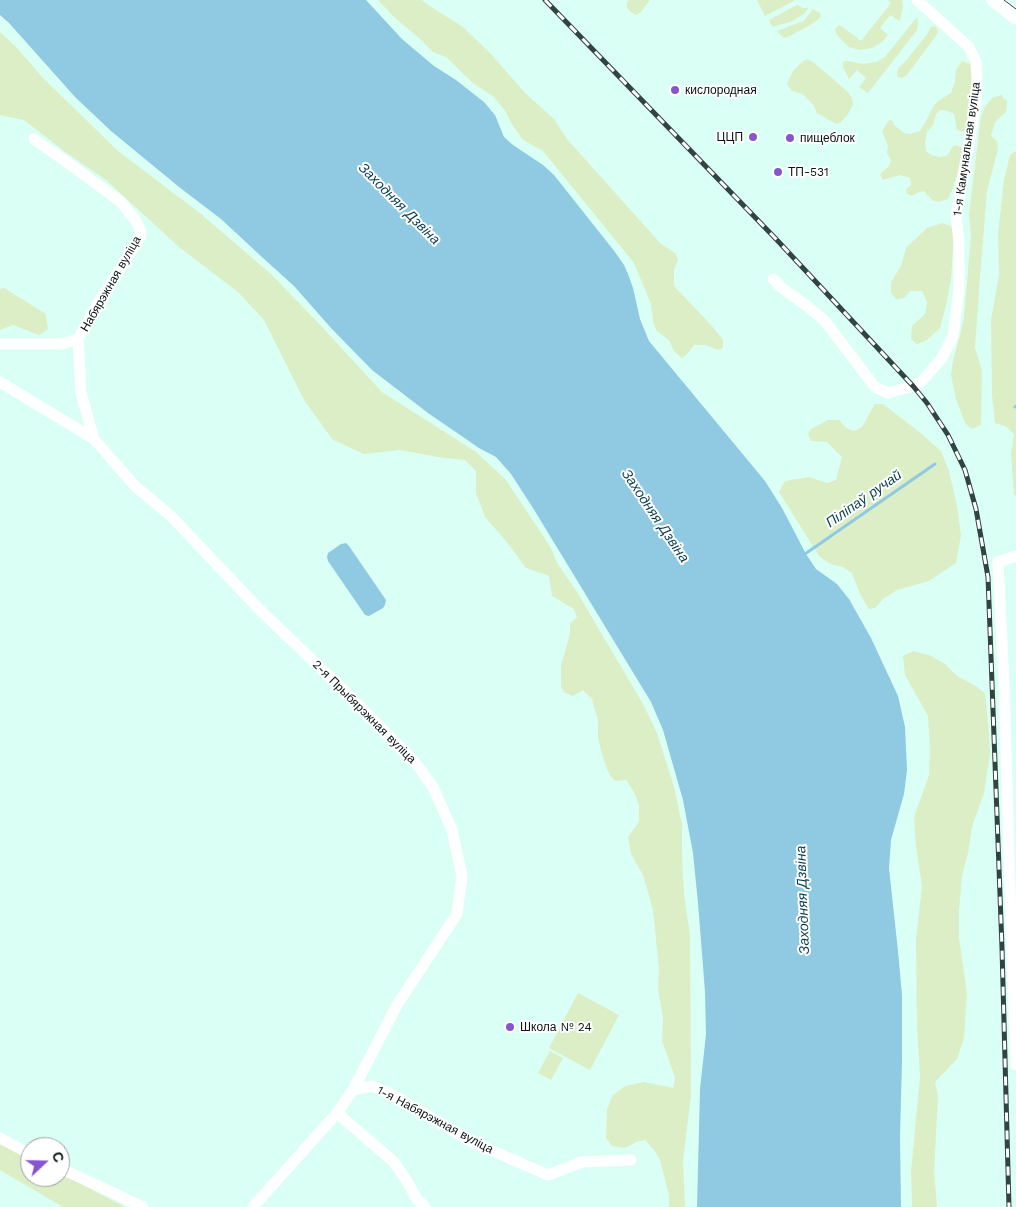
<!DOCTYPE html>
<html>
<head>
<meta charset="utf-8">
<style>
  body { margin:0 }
  #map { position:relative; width:1016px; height:1207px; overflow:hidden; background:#dafff4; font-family:"Work Sans",sans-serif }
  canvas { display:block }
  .north { position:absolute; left:20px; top:1137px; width:50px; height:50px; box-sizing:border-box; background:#fff; border:1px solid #9ca1a0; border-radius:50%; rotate:69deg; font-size:14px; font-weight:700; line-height:20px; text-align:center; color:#071411 }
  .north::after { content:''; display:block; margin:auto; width:18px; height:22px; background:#8756cf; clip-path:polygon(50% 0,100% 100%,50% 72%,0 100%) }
</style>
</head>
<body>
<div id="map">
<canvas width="1016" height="1207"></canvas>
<div class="north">С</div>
</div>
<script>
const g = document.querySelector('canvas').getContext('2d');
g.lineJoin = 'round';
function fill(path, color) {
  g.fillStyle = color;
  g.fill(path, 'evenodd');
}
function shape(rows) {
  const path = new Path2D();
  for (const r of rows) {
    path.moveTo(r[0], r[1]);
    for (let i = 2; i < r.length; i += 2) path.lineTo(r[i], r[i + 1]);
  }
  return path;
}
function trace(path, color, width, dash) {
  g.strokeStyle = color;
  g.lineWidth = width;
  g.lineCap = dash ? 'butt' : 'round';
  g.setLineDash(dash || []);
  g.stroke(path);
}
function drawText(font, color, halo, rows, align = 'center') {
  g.font = font + ' "Work Sans",sans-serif';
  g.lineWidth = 4;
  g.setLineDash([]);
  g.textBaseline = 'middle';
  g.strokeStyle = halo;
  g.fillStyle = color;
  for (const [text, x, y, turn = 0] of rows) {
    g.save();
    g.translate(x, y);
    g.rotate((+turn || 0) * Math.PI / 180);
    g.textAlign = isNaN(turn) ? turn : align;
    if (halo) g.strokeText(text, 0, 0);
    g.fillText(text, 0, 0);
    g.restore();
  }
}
const green = shape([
  [378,0,422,0,428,5,463,27,491,54,525,93,554,119,567,139,661,244,675,253,678,259,674,270,674,286,712,326,723,340,723,348,718,350,706,345,694,345,688,353,682,358,674,351,669,340,656,330,653,321,651,304,634,263,552,162,543,151,523,140,511,123,506,112,494,97,473,83,446,57,433,52,420,39,394,17],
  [629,0,650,0,641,12,636,15,631,12,627,8,627,3],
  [757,0,794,0,794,1,765,16],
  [888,0,902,0,903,7,900,21,890,15,880,28,888,35,882,42,872,48,860,50,849,47,837,35,835,29,839,25,843,27,861,41,891,3],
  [797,5,803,8,808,8,804,14,790,22,772,27,769,20],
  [813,9,820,13,821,17,812,24,790,36,784,38,777,31,804,21],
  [917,17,918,23,917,30,868,93,859,87,866,78,857,70,849,79,843,67,843,62,848,61,863,64,876,62,885,57],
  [932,26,936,27,938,31,936,36,906,76,902,78,898,77,897,72,899,67,905,62,928,33,930,28],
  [0,32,16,47,43,78,118,151,201,214,272,275,323,328,382,392,476,452,506,480,551,548,557,563,577,592,643,704,657,733,674,787,682,825,682,853,684,895,690,935,691,1095,683,1161,685,1207,669,1207,669,1195,660,1160,654,1150,645,1140,636,1142,625,1148,612,1146,606,1138,607,1110,612,1096,625,1086,644,1082,673,1088,675,1077,662,1041,663,1018,658,988,659,969,653,910,643,875,631,854,628,837,639,822,639,805,634,792,626,780,616,781,610,776,603,758,598,738,598,721,592,699,583,690,573,696,564,692,561,686,561,665,570,634,570,624,577,617,574,609,552,596,549,576,526,568,506,541,485,517,476,493,476,471,465,460,444,458,400,450,364,454,333,440,304,400,264,320,238,292,179,247,106,180,64,151,24,120,0,115],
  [807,59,813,62,847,91,852,98,853,105,848,114,840,123,836,124,817,113,814,106,803,94,792,91,787,84,793,71,803,61],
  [962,61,970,64,973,71,971,104,966,130,963,132,957,130,954,114,948,111,940,110,936,114,933,125,927,132,925,143,926,151,931,155,939,157,946,156,949,153,953,146,957,145,962,148,963,156,953,188,948,199,939,202,932,200,924,191,919,192,912,196,907,194,906,189,911,185,910,178,900,175,883,180,880,174,889,166,891,160,887,153,888,146,882,131,889,120,893,121,894,125,904,133,910,134,920,131,925,123,933,107,938,101,951,93,955,82,956,70],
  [1001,95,1007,101,1006,112,995,122,991,136,997,141,998,149,987,191,980,277,975,348,982,371,981,425,972,429,965,423,956,399,951,375,953,360,960,336,964,317,971,236,969,214,981,116,985,107,992,98],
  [1016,151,1016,496,1014,494,1011,454,1014,434,1005,426,995,423,992,395,991,320,999,275,998,234,1004,180,1010,155],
  [942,223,951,226,954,233,951,279,946,305,940,328,927,340,917,344,911,339,912,326,925,314,927,302,922,291,910,291,905,297,897,300,891,293,891,282,901,266,906,248,927,228],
  [4,288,46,314,48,329,39,335,13,325,0,330,0,289],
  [875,404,883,404,918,431,941,451,949,471,957,506,961,535,956,563,929,581,897,590,883,599,875,608,869,609,860,594,852,573,843,567,830,564,819,556,779,492,785,481,809,477,827,483,836,480,842,457,827,442,811,441,808,434,811,429,828,420,839,420,846,428,854,431,862,427],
  [913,651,929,655,945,664,957,676,974,685,985,693,989,733,990,754,984,793,972,827,968,853,962,876,959,910,959,938,967,993,964,1038,957,1059,935,1082,938,1097,934,1171,937,1207,912,1207,911,1171,920,1078,917,1026,916,940,922,886,916,847,914,817,929,775,930,748,928,716,905,675,903,656],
  [578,993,619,1015,590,1070,549,1048],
  [550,1051,563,1058,551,1080,538,1073],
  [0,1142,30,1158,30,1177,60,1177,60,1173,125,1207,63,1207,0,1170]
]);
const water = shape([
  [0,0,366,0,402,39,434,66,456,80,484,102,495,115,504,137,513,145,543,165,554,175,615,252,624,265,628,274,633,288,640,319,649,341,765,481,782,508,806,554,816,569,837,584,849,599,871,638,898,696,905,727,907,770,904,794,891,840,889,868,898,951,902,995,902,1061,900,1137,901,1207,697,1207,700,1089,706,1034,705,992,698,903,693,853,683,800,663,730,651,702,533,508,511,474,496,457,479,448,428,413,372,370,331,328,294,286,263,258,221,219,179,187,111,131,75,97,9,23,0,15],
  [346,543,349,546,386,600,385,605,383,608,369,616,365,615,328,561,327,557,328,553,341,544]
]);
const stream = shape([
  [1015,407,1016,406],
  [802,556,935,464]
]);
const minor = shape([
  [773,279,782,288,807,306,825,321,875,387,888,393,913,386,921,382,942,358,953,336,959,290,959,243,956,215,976,103,977,79,976,62,969,47,917,0],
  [78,339,81,393,94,439],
  [0,344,61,344,78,339,101,298,140,238,141,232,136,221,121,202,75,168,34,139],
  [0,382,94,439,135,486,171,516,259,609,352,698,414,761,433,787,452,830,462,876,457,914,397,1005,353,1090,337,1113,253,1207],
  [1016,556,998,562,1004,682,1012,958,1016,1065],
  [353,1090,372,1086,395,1096,472,1142,548,1175,582,1162,631,1160],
  [337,1113,394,1162,408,1183,417,1199,425,1207],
  [0,1138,30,1154],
  [60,1168,143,1207]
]);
const secondary = shape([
  [994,0,1016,17]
]);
const tram = shape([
  [1004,0,1016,9]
]);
const rail = shape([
  [545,0,776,239,913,386,927,403,948,435,965,470,976,509,988,577,1002,948,1009,1207]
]);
const markers = [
  [675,90,5,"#8756cf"],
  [753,137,5,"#8756cf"],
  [790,138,5,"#8756cf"],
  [778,172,5,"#8756cf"],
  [510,1027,5,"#8756cf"]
];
const poiNames = [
  ["кислородная",685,90],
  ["ЦЦП",743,137,"right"],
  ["пищеблок",800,138],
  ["ТП-531",788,172],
  ["Школа № 24",520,1027]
];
const streetNames = [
  ["1-я Камунальная вуліца",967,149,-82],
  ["Набярэжная вуліца",111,284,-60],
  ["2-я Прыбярэжная вуліца",364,712,45],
  ["1-я Набярэжная вуліца",435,1120,28]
];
const waterNames = [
  ["Заходняя Дзвіна",399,204,45],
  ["Піліпаў ручай",864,499,-35],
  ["Заходняя Дзвіна",655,516,56],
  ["Заходняя Дзвіна",803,900,-92]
];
fill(green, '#dbeec5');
fill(water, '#90cae2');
trace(stream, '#90cae2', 3);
trace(minor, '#fff', 11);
trace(secondary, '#fff', 15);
trace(tram, '#324440', 1);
trace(rail, '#324440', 5);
trace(rail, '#fff', 3, [9]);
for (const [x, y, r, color] of markers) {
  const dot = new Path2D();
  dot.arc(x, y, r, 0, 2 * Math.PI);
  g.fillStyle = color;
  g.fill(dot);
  trace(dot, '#fff', 2);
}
drawText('12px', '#071411', '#fff', poiNames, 'left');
drawText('12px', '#071411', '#fff', streetNames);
drawText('italic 14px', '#083d4e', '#fff', waterNames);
</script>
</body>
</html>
